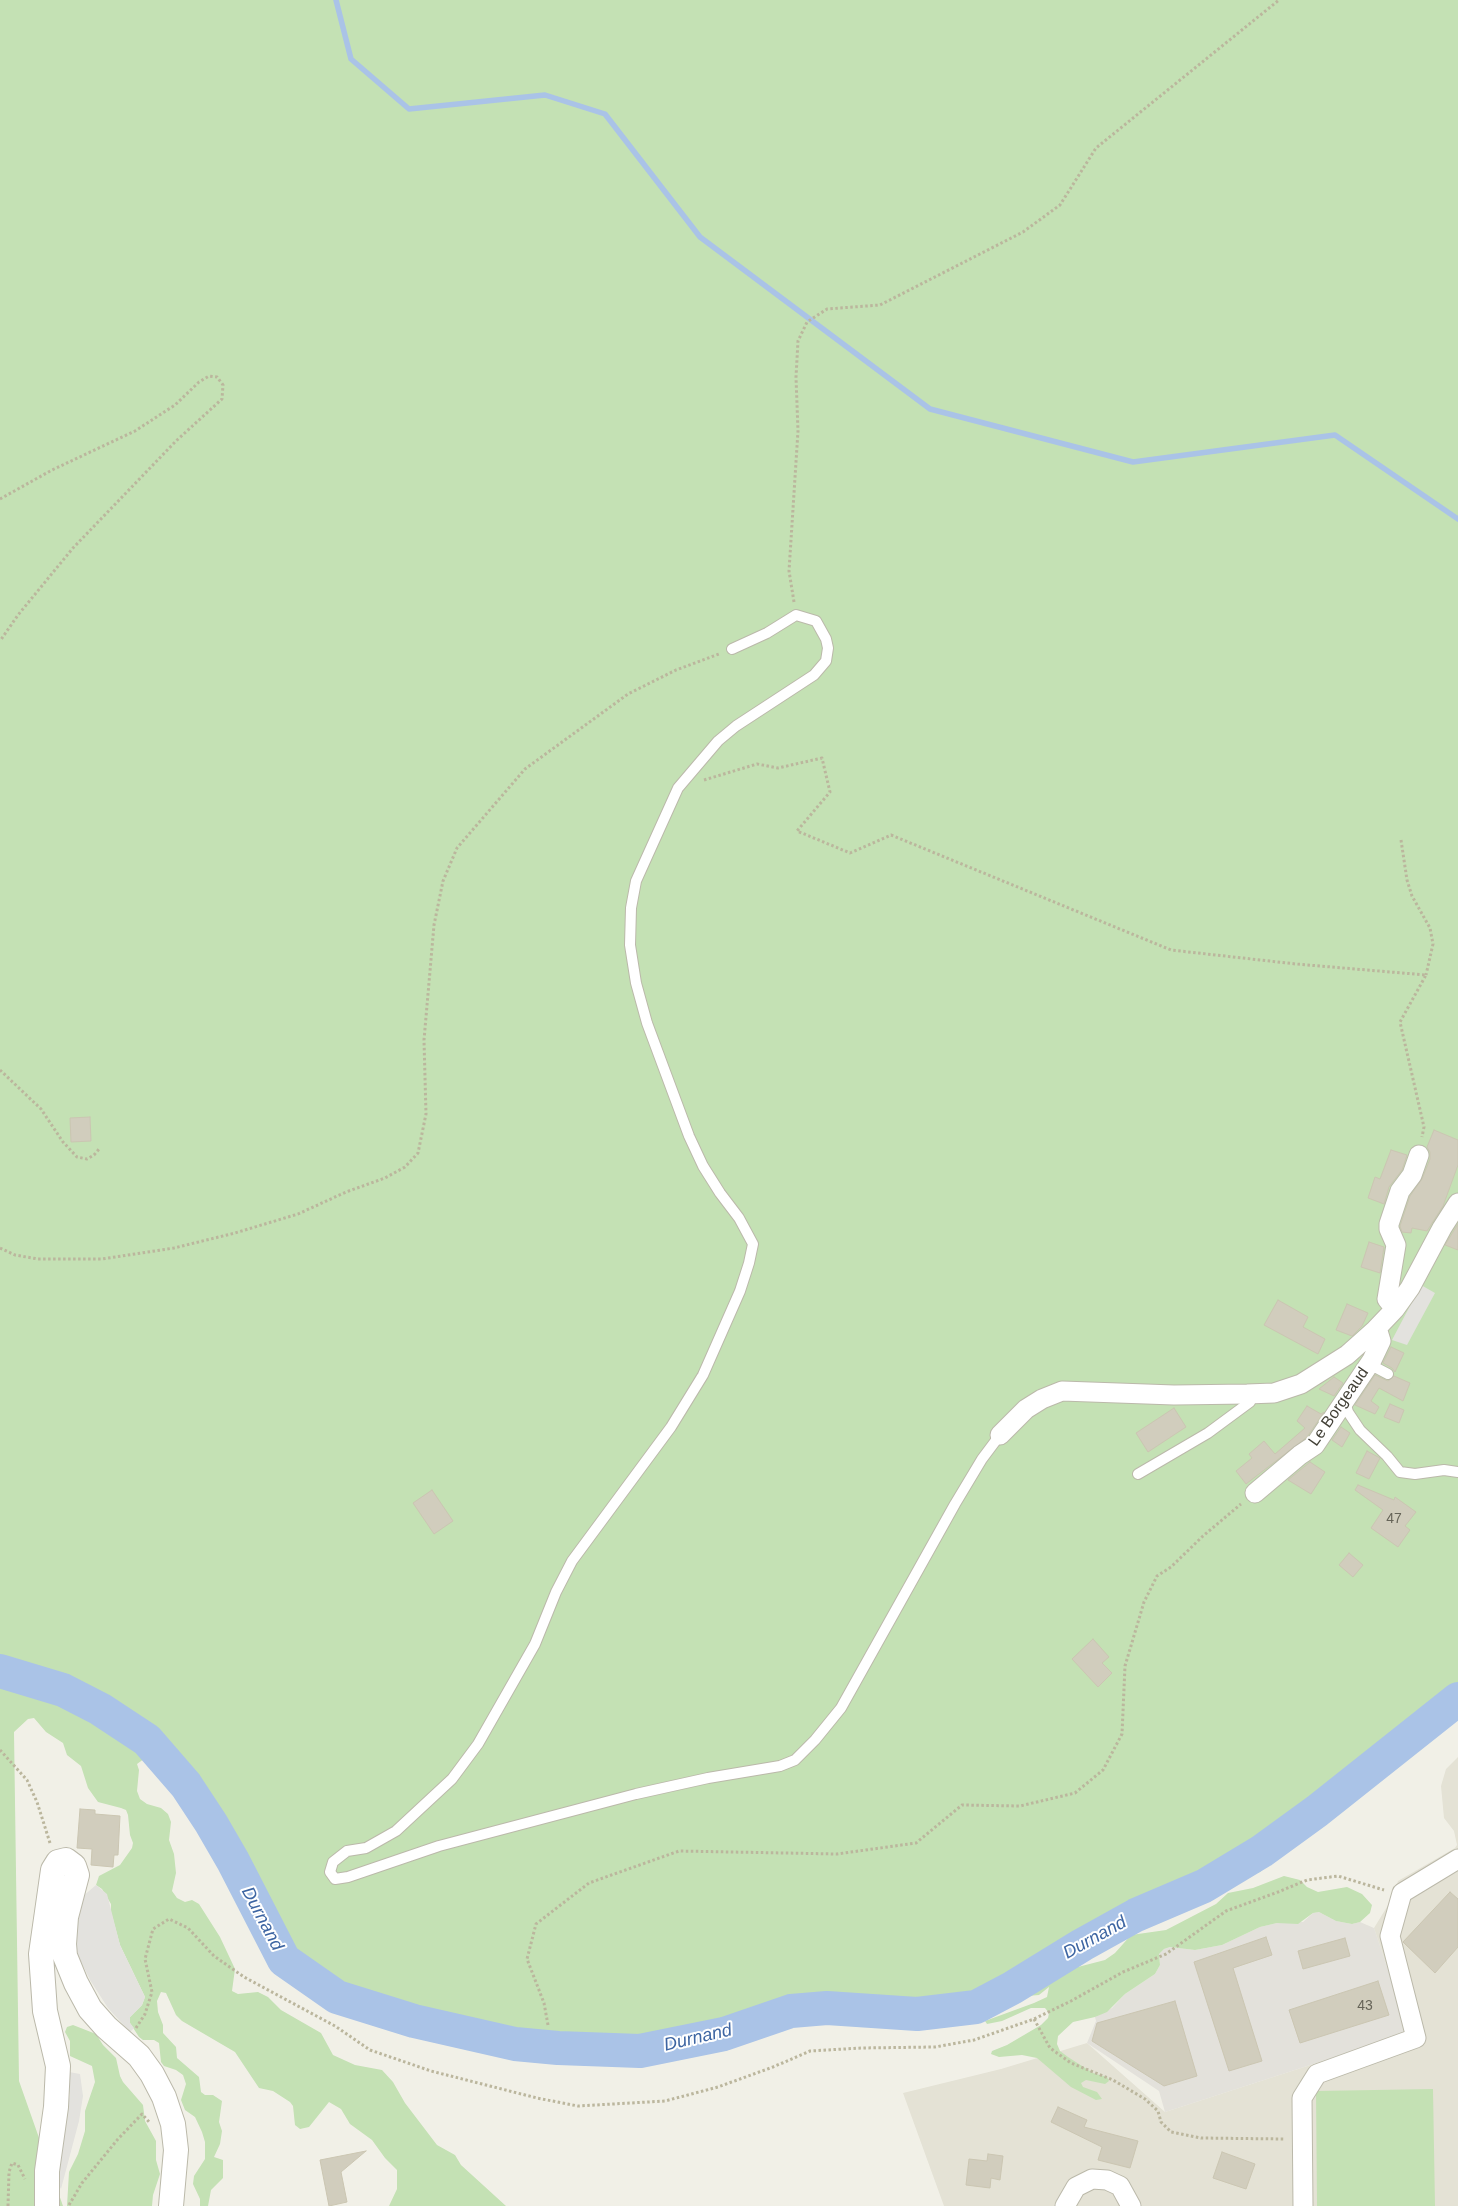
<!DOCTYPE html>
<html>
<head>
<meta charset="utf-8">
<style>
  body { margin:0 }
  canvas { display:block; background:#f1f0e7 }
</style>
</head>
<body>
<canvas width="1458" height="2206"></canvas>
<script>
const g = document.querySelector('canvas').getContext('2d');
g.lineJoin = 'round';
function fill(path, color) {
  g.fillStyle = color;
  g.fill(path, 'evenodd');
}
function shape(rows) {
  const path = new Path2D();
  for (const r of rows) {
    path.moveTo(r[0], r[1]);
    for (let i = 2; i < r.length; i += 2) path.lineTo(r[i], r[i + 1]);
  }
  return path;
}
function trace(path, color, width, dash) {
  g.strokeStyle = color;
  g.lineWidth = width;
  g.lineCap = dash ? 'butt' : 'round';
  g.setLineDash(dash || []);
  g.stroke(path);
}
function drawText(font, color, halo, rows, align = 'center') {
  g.font = font + ' Helvetica,sans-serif';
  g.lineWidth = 4;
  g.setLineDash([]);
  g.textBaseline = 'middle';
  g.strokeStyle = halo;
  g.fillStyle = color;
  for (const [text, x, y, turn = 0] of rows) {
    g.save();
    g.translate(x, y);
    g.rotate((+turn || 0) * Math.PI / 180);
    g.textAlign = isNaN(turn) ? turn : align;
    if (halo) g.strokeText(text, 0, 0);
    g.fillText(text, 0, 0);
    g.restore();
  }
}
const residential = shape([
  [1458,1757,1458,2206,944,2206,903,2093,1001,2069,1087,2043,1165,2112,1409,2033,1374,1928,1393,1897,1398,1881,1455,1848,1457,1845,1454,1831,1444,1818,1441,1786,1446,1769]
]);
const industrial = shape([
  [1319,1912,1336,1921,1352,1924,1360,1922,1374,1928,1409,2033,1165,2112,1159,2091,1087,2043,1096,2021,1095,2017,1112,2008,1125,1994,1155,1974,1160,1965,1159,1954,1164,1949,1170,1947,1195,1950,1222,1945,1260,1927,1277,1923,1303,1922,1313,1913]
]);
const green = shape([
  [0,0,1458,0,1458,1697,1260,1872,1131,1923,1074,1968,1105,1960,1115,1953,1131,1935,1166,1930,1216,1904,1228,1893,1253,1888,1284,1876,1300,1880,1307,1887,1318,1892,1347,1887,1362,1894,1372,1905,1370,1913,1360,1922,1352,1924,1336,1921,1319,1912,1313,1913,1298,1924,1277,1923,1260,1927,1222,1945,1195,1950,1170,1947,1164,1949,1159,1954,1160,1965,1155,1974,1125,1994,1107,2012,1095,2017,1073,2022,1058,2036,1057,2044,1060,2051,1068,2057,1093,2073,1107,2077,1109,2081,1105,2084,1086,2080,1081,2083,1083,2087,1097,2092,1102,2099,1096,2100,1071,2087,1037,2058,1022,2055,999,2057,991,2054,992,2051,1007,2045,1041,2025,1048,2018,1049,2013,1045,2008,1031,2008,1002,2021,987,2024,985,2021,1034,2003,1047,1997,1049,1987,1039,1995,796,2016,638,2060,336,2004,269,1940,195,1804,152,1753,137,1764,139,1770,137,1791,140,1799,147,1804,161,1808,168,1814,171,1822,169,1840,174,1854,176,1873,172,1891,177,1898,185,1902,192,1900,199,1904,220,1937,235,1969,232,1991,238,1994,258,1992,268,1997,281,2010,321,2033,333,2055,355,2065,382,2070,393,2082,405,2103,437,2145,455,2155,461,2165,506,2206,389,2206,397,2189,397,2170,385,2158,372,2140,350,2124,341,2109,329,2102,309,2127,300,2129,295,2125,293,2106,290,2102,273,2091,259,2088,235,2052,182,2021,176,2015,166,1993,161,1992,157,2001,158,2012,163,2025,163,2033,176,2047,177,2058,199,2077,201,2092,205,2095,213,2095,222,2101,219,2122,222,2131,220,2144,214,2157,223,2160,223,2178,211,2190,208,2206,200,2206,200,2199,193,2184,194,2176,205,2159,205,2142,202,2132,195,2117,185,2110,181,2100,186,2084,183,2075,176,2070,164,2066,161,2062,159,2043,154,2040,143,2040,139,2037,130,2023,130,2017,142,2005,145,1997,120,1945,111,1912,111,1904,102,1889,96,1885,99,1876,120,1865,132,1848,133,1843,130,1835,128,1815,126,1810,121,1808,98,1802,88,1788,81,1766,67,1755,63,1743,46,1732,34,1718,28,1719,14,1732,19,2081,63,2206,0,2206],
  [73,2025,96,2034,103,2045,116,2058,120,2076,123,2082,143,2105,145,2121,156,2141,156,2160,160,2174,153,2195,152,2206,67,2206,69,2172,78,2154,85,2131,85,2111,95,2082,92,2066,70,2056,70,2041,65,2032,67,2027],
  [1433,2089,1435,2206,1317,2206,1316,2091]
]);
const parking = shape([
  [1421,1285,1435,1293,1407,1345,1392,1340],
  [96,1885,107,1894,120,1945,145,1997,142,2005,130,2017,130,2023,134,2028,130,2032,108,2008,90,1980,77,1953,73,1941,82,1897],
  [69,2072,80,2074,83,2096,79,2121,61,2189,56,2179,70,2095]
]);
const stream = shape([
  [336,0,351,59,409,109,545,95,605,114,700,237,930,409,1133,462,1335,435,1458,519]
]);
const river = shape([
  [0,1671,63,1690,100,1709,147,1740,186,1785,211,1823,233,1861,284,1960,337,1997,414,2021,515,2044,558,2048,640,2051,724,2034,791,2011,827,2008,917,2014,976,2007,1012,1988,1082,1945,1136,1915,1204,1886,1262,1851,1317,1811,1458,1699]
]);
const building = shape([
  [90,1117,91,1141,71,1142,70,1118,90,1117],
  [1434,1130,1458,1140,1458,1165,1443,1206,1427,1231,1412,1228,1411,1233,1402,1232,1400,1226,1410,1196,1422,1179,1430,1159,1430,1152,1427,1147,1434,1130],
  [1391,1150,1407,1155,1402,1170,1389,1187,1384,1204,1368,1198,1375,1177,1380,1179,1391,1150],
  [1458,1224,1458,1250,1445,1245,1458,1224],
  [1369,1242,1384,1247,1380,1273,1361,1267,1369,1242],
  [1278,1300,1308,1317,1303,1327,1325,1339,1318,1354,1264,1325,1278,1300],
  [1347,1304,1368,1313,1362,1326,1352,1336,1336,1330,1347,1304],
  [1391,1347,1404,1353,1395,1372,1392,1368,1383,1363,1391,1347],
  [1375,1375,1388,1381,1394,1376,1410,1383,1403,1401,1379,1388,1371,1401,1379,1407,1375,1414,1355,1405,1375,1375],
  [1334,1377,1343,1383,1334,1396,1319,1389,1334,1377],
  [1390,1404,1404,1410,1399,1423,1384,1417,1390,1404],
  [1307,1406,1321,1414,1324,1412,1307,1437,1246,1484,1236,1471,1252,1458,1249,1454,1264,1441,1275,1454,1305,1428,1297,1421,1307,1406],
  [1174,1408,1186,1427,1148,1452,1136,1433,1174,1408],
  [1341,1427,1350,1433,1342,1447,1332,1440,1341,1427],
  [1367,1451,1380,1458,1369,1479,1356,1473,1367,1451],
  [1310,1462,1325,1472,1311,1494,1288,1480,1310,1462],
  [1358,1485,1394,1500,1395,1497,1416,1512,1405,1526,1410,1530,1398,1547,1371,1528,1383,1510,1355,1490,1358,1485],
  [432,1490,453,1521,434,1534,413,1503,432,1490],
  [1349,1553,1363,1565,1353,1577,1339,1565,1349,1553],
  [1093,1639,1109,1657,1102,1663,1112,1673,1098,1687,1072,1659,1093,1639],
  [80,1809,95,1810,95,1814,120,1816,118,1855,114,1855,113,1867,91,1865,92,1849,77,1848,80,1809],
  [1450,1892,1458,1899,1458,1947,1435,1973,1403,1942,1450,1892],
  [1266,1937,1272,1955,1233,1968,1262,2061,1229,2071,1194,1962,1266,1937],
  [1345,1938,1350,1956,1303,1969,1298,1951,1345,1938],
  [1378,1981,1389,2015,1300,2043,1289,2010,1378,1981],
  [1175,2001,1197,2076,1164,2086,1092,2041,1097,2023,1175,2001],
  [1058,2107,1087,2120,1084,2127,1138,2141,1130,2168,1098,2160,1102,2147,1051,2122,1058,2107],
  [366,2151,341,2172,347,2202,329,2206,320,2160,366,2151],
  [1222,2152,1255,2164,1246,2189,1213,2178,1222,2152],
  [988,2154,1003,2156,1000,2180,991,2178,990,2188,966,2185,969,2159,987,2161,988,2154]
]);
const path = shape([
  [0,499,52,470,135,431,175,405,199,382,209,376,217,377,223,385,222,399,176,441,73,548,18,615,0,641],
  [794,602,789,571,798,431,796,377,798,341,807,322,827,309,880,305,1023,232,1060,205,1096,148,1279,0],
  [704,780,757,764,778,768,822,758,830,792,797,831,850,853,891,835,1171,950,1296,964,1426,975,1400,1022,1424,1127,1422,1137],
  [1401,840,1407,880,1412,896,1430,928,1433,944,1426,975],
  [0,1070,41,1109,63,1142,77,1157,87,1159,94,1155,99,1149],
  [0,1248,15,1255,38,1259,102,1259,174,1248,235,1233,298,1214,346,1192,385,1178,405,1167,418,1153,426,1114,424,1040,434,925,443,881,457,848,525,769,628,694,676,670,719,654],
  [0,1750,27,1780,37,1802,50,1843],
  [1034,2019,1050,2048,1071,2063,1113,2080,1145,2099,1158,2111,1161,2122,1171,2132,1201,2138,1284,2139],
  [548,2025,544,2003,527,1959,536,1924,589,1883,679,1851,837,1854,916,1843,962,1805,1020,1806,1075,1793,1103,1770,1122,1734,1125,1666,1144,1602,1157,1576,1171,1567,1203,1536,1241,1504],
  [136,2028,145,2014,152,1992,145,1959,153,1929,169,1919,188,1928,214,1956,244,1977,335,2026,370,2050,431,2071,537,2098,578,2106,665,2101,718,2087,773,2067,810,2051,861,2048,935,2047,974,2040,1034,2019,1071,2001,1123,1972,1166,1954,1226,1911,1278,1892,1307,1880,1338,1876,1384,1890],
  [69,2205,82,2183,118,2139,142,2114,150,2123],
  [8,2206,9,2172,12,2163,18,2165,25,2179]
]);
const service = shape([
  [732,649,767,633,796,615,816,621,826,639,828,648,826,661,814,675,736,726,718,741,678,788,636,881,631,908,630,945,636,983,647,1023,689,1136,703,1166,720,1193,739,1218,753,1244,749,1263,740,1291,703,1375,671,1427,572,1561,556,1592,535,1644,478,1744,452,1779,396,1831,366,1848,347,1851,333,1862,330,1872,335,1879,348,1877,439,1846,636,1794,708,1778,780,1766,795,1760,815,1740,841,1708,955,1504,982,1459,1000,1435],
  [1369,1364,1388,1374],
  [1345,1402,1348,1412,1360,1430,1387,1456,1400,1472,1415,1474,1444,1470,1458,1472],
  [1138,1474,1208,1433,1250,1402,1253,1394]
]);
const minor = shape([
  [1395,1309,1387,1299,1396,1245,1389,1229,1389,1224,1400,1191,1412,1175,1419,1155],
  [1000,1435,1026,1409,1042,1399,1062,1391,1174,1395,1247,1394,1274,1393,1301,1384,1347,1355,1375,1330,1395,1309,1410,1288,1442,1228,1458,1203],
  [1255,1493,1300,1455,1315,1445,1372,1360,1381,1341,1377,1328],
  [1065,2206,1076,2187,1092,2179,1107,2180,1120,2186,1131,2206],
  [1303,2206,1302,2098,1317,2074,1416,2038,1390,1936,1402,1893,1458,1859]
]);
const tertiary = shape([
  [47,2206,47,2171,56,2107,58,2066,45,2011,41,1954,53,1870,58,1862,66,1860,74,1866,77,1875,66,1917,64,1944,65,1956,76,1983,90,2009,106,2027,139,2056,152,2074,164,2097,173,2124,176,2150,171,2206]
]);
const numberNames = [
  ["47",1394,1519],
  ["43",1365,2006]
];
const streetNames = [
  ["Le Borgeaud",1339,1407,-55]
];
const waterNames = [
  ["Durnand",262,1919,62],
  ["Durnand",1095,1938,-29],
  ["Durnand",698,2038,-13]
];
fill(residential, '#e4e2d5');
fill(industrial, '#e3e1db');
fill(green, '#c4e1b4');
fill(parking, '#e3e2de');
trace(stream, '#aac3e7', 5.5);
trace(river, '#aac3e7', 34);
fill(building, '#d1cdbd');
trace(building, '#cbc6b2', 1);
trace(service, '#bbb9aa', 12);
trace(minor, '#bbb9aa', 21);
trace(tertiary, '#bbb9aa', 26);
trace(path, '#bbb69d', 3, [2.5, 2.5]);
trace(service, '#fff', 10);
trace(minor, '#fff', 19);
trace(tertiary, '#fff', 24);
drawText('14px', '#666458', null, numberNames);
drawText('16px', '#434137', '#fff', streetNames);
drawText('italic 18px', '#3d65a2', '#fff', waterNames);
</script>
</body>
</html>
